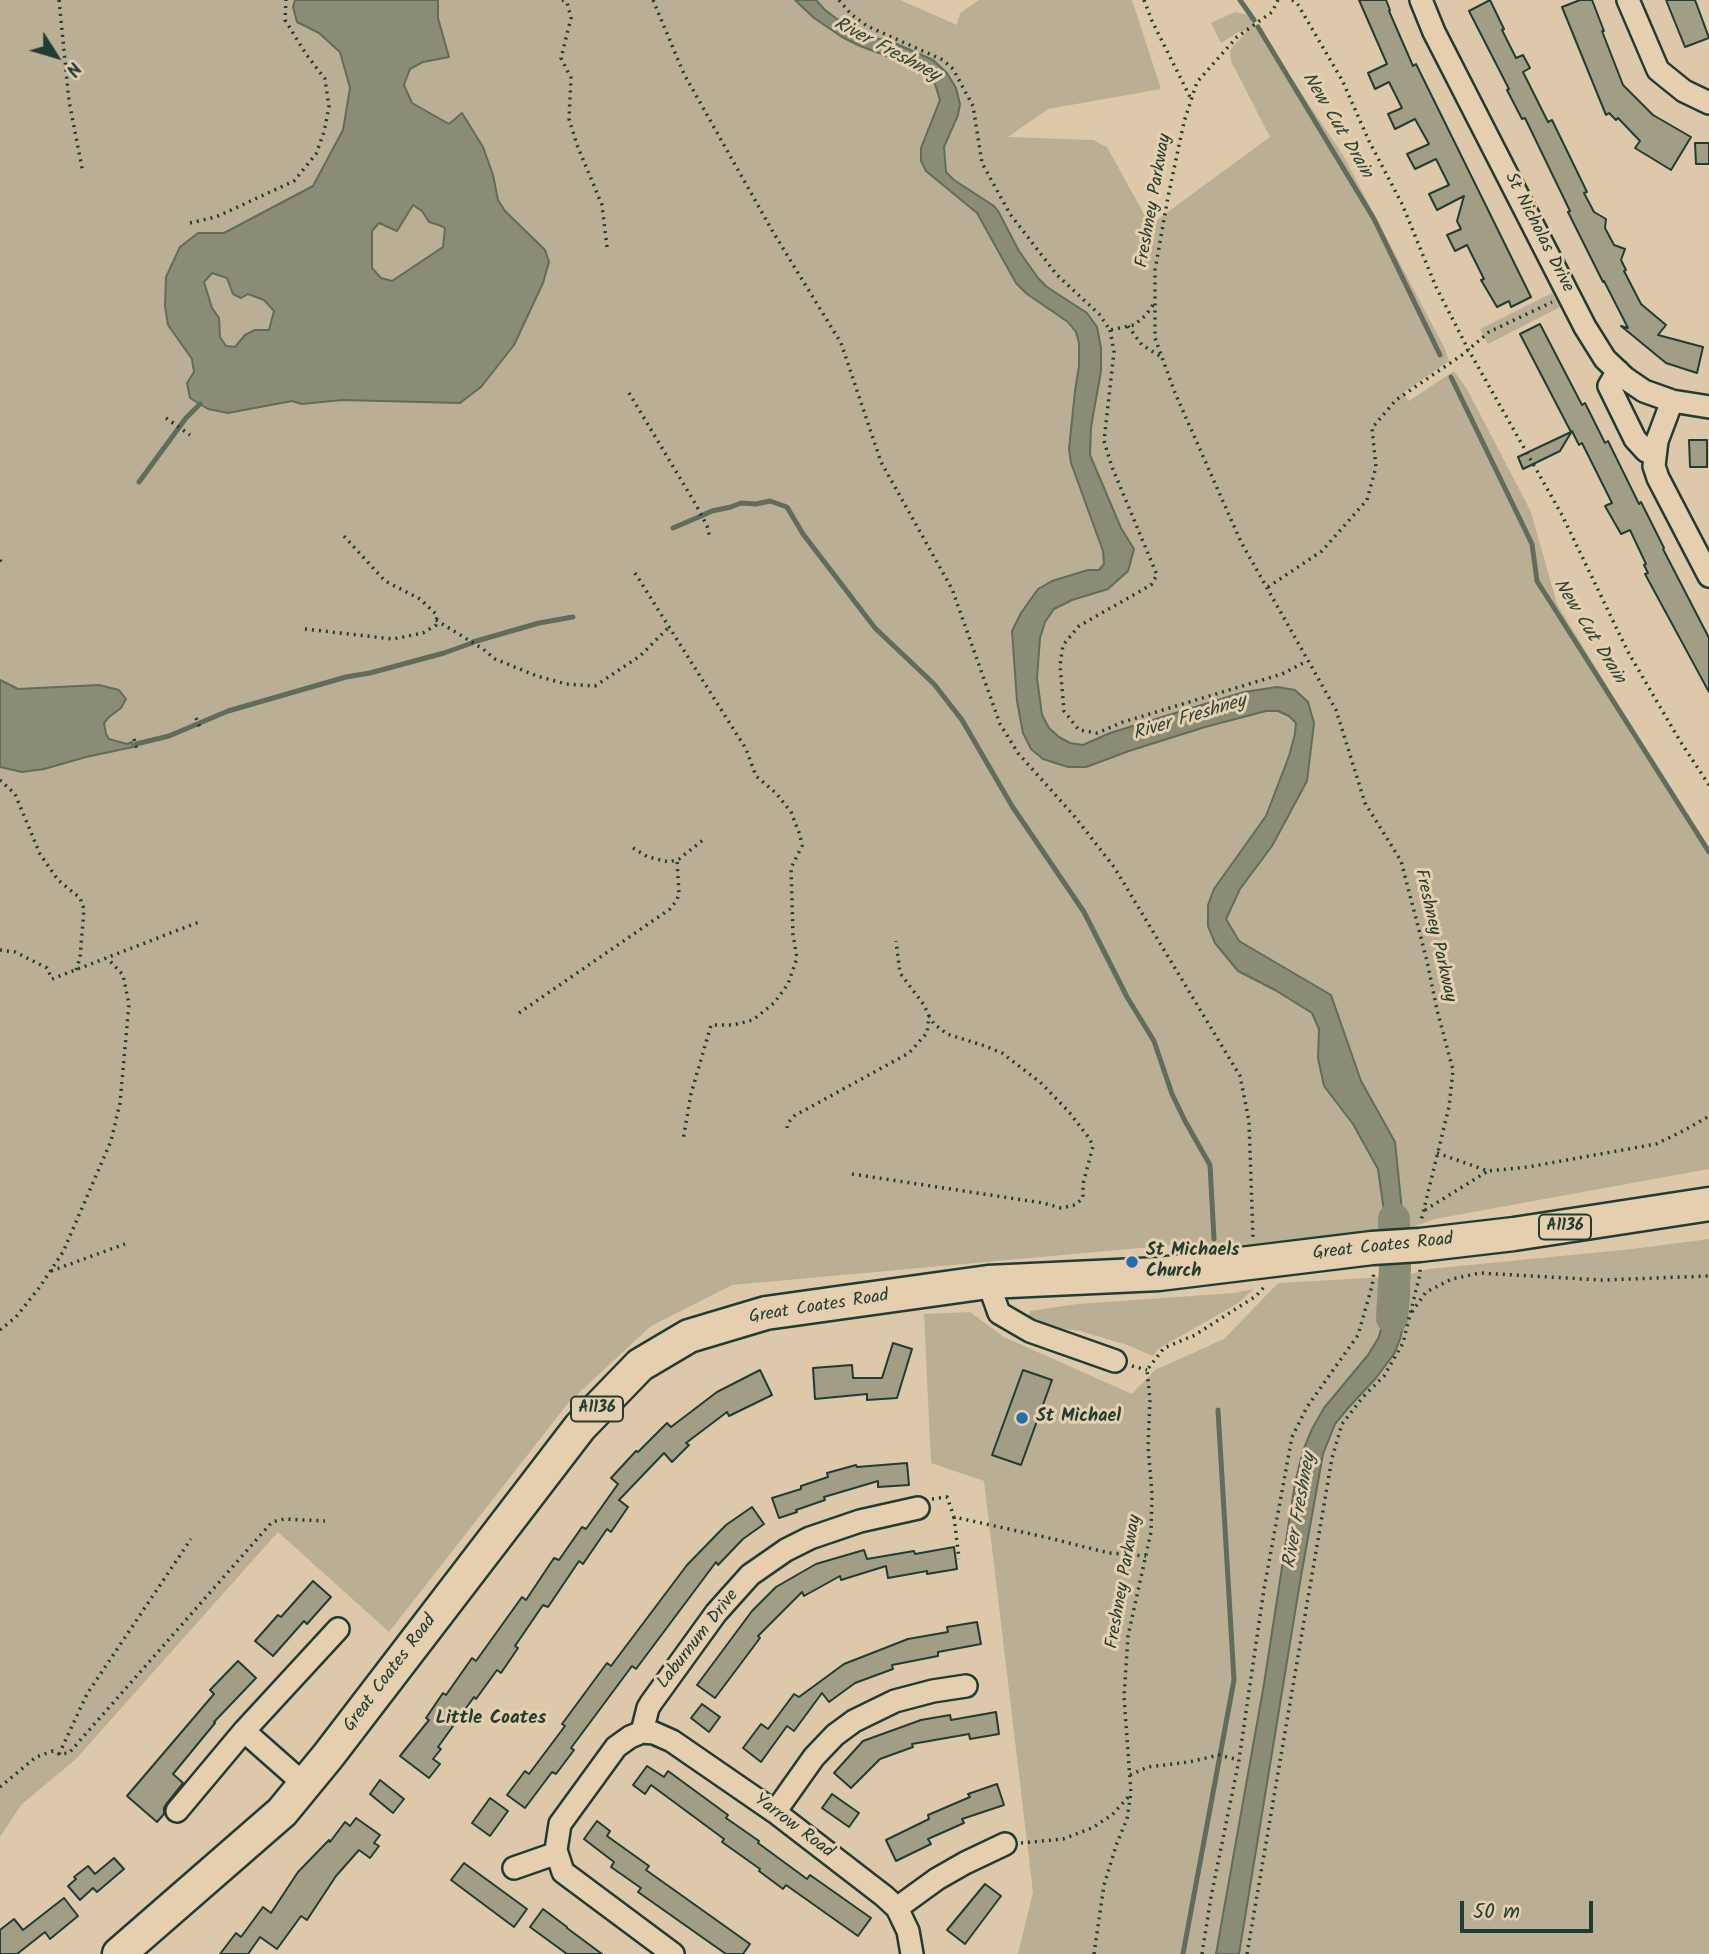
<!DOCTYPE html>
<html>
<head>
<meta charset="utf-8">
<style>
  body { margin:0 }
  #map { position:relative; width:1709px; height:1954px; overflow:hidden; background:#ddc9a9; font-family:Kalam,sans-serif }
  canvas { display:block }
  .north { position:absolute; left:21px; top:21px; width:70px; height:70px; -webkit-text-stroke:5px #e5cfae; paint-order:stroke; rotate:127deg; font-size:19px; font-weight:700; line-height:28px; text-align:center; color:#1f3d34 }
  .north::after { content:''; display:block; margin:auto; width:24px; height:32px; background:#1f3d34; clip-path:polygon(50% 0,100% 100%,50% 72%,0 100%) }
  .scale { position:absolute; left:1460px; top:1901px; width:133px; height:32px; box-sizing:border-box; border:4px solid #1f3d34; border-top:0; padding-left:9px; font-size:21px; line-height:24px; white-space:nowrap; color:#1f3d34; -webkit-text-stroke:5px #e5cfae; paint-order:stroke }
</style>
</head>
<body>
<div id="map">
<canvas width="1709" height="1954"></canvas>
<div class="north">N</div>
<div class="scale">50 m</div>
</div>
<script>
const g = document.querySelector('canvas').getContext('2d');
g.lineJoin = 'round';
function fill(path, color) {
  g.fillStyle = color;
  g.fill(path, 'evenodd');
}
function shape(rows) {
  const path = new Path2D();
  for (const r of rows) {
    path.moveTo(r[0], r[1]);
    for (let i = 2; i < r.length; i += 2) path.lineTo(r[i], r[i + 1]);
  }
  return path;
}
function trace(path, color, width, dash) {
  g.strokeStyle = color;
  g.lineWidth = width;
  g.lineCap = dash ? 'butt' : 'round';
  g.setLineDash(dash || []);
  g.stroke(path);
}
function drawText(font, color, halo, rows, align = 'center') {
  g.font = font + ' Kalam,sans-serif';
  g.lineWidth = 6;
  g.setLineDash([]);
  g.textBaseline = 'middle';
  g.strokeStyle = halo;
  g.fillStyle = color;
  for (const [text, x, y, turn = 0] of rows) {
    g.save();
    g.translate(x, y);
    g.rotate((+turn || 0) * Math.PI / 180);
    g.textAlign = isNaN(turn) ? turn : align;
    if (halo) g.strokeText(text, 0, 0);
    g.fillText(text, 0, 0);
    g.restore();
  }
}
const green = shape([
  [0,0,795,0,814,18,860,46,898,60,917,71,935,84,940,100,936,114,926,171,977,213,1027,294,1068,322,1075,332,1079,343,1079,366,1075,391,1069,449,1078,485,1103,551,1104,564,1099,570,1088,570,1052,581,1038,589,1021,613,1012,631,1017,701,1031,749,1043,759,1068,767,1086,767,1129,751,1205,727,1266,711,1277,711,1289,716,1296,723,1295,734,1289,756,1266,816,1214,889,1208,905,1259,983,1275,990,1312,1013,1319,1029,1318,1058,1324,1086,1353,1124,1378,1169,1387,1232,1192,1253,1184,1244,732,1285,651,1326,569,1402,389,1632,278,1532,76,1759,21,1805,0,1837],
  [816,0,900,0,957,25,960,13,979,0,1132,0,1161,89,1048,109,1008,137,1093,140,1107,147,1150,225,1270,137,1231,61,1230,50,1247,31,1240,31,1221,43,1211,23,1235,12,1249,15,1343,155,1445,349,1449,361,1403,393,1409,401,1454,371,1467,389,1531,512,1557,604,1709,854,1709,1169,1435,1219,1404,1230,1395,1142,1361,1081,1331,995,1239,941,1226,919,1240,889,1272,846,1307,781,1295,690,1277,687,1244,692,1110,733,1083,745,1070,743,1059,737,1049,728,1042,715,1037,678,1040,638,1045,622,1054,609,1072,600,1108,589,1128,571,1134,549,1121,528,1090,455,1091,427,1101,371,1101,348,1087,313,1047,287,1038,278,1019,251,998,211,986,200,950,177,946,172,944,147,958,115,909,50,890,41,875,38,837,19,824,10],
  [1552,293,1560,307,1488,344,1480,329],
  [1709,1239,1709,1954,1239,1954,1300,1582,1323,1454,1335,1424,1349,1407,1409,1292,1406,1275,1429,1269,1632,1249],
  [1386,1277,1386,1309,1379,1337,1368,1355,1317,1418,1295,1483,1264,1684,1216,1954,1018,1954,1033,1892,984,1481,931,1463,924,1314,970,1312,1004,1337,1132,1394,1155,1370,1224,1339,1278,1283],
  [1254,1289,1237,1304,1158,1349,1153,1356,1127,1345,1080,1331,1058,1328,1029,1317,1030,1311,1077,1304,1234,1293]
]);
const water = shape([
  [295,0,438,0,438,18,449,57,423,62,410,69,404,85,412,103,449,124,462,113,483,147,493,175,498,200,505,211,545,250,549,262,543,283,514,345,481,387,460,403,342,400,302,404,292,401,228,413,208,409,190,398,187,383,194,372,192,359,168,325,165,306,166,277,180,247,198,233,224,233,313,186,343,130,350,88,340,52,319,33,297,22,293,7,295,0],
  [413,205,422,211,429,222,439,225,445,228,443,247,392,281,381,278,372,268,372,231,379,223,397,231,413,205],
  [212,273,227,278,233,294,241,298,248,294,264,300,274,311,269,330,255,330,245,335,235,347,226,346,220,337,219,318,212,308,204,282,212,273],
  [795,0,816,0,825,10,837,19,875,38,890,41,933,60,947,73,956,88,960,104,958,115,944,147,946,172,954,180,994,206,998,211,1019,251,1038,278,1047,287,1087,313,1097,327,1101,348,1101,371,1091,427,1090,455,1121,528,1134,549,1128,571,1108,589,1072,600,1054,609,1045,622,1040,638,1037,678,1042,715,1049,728,1059,737,1070,743,1083,745,1110,733,1244,692,1277,687,1295,690,1308,702,1314,723,1307,781,1272,846,1240,889,1226,919,1239,941,1331,995,1361,1081,1395,1142,1404,1230,1387,1232,1378,1169,1353,1124,1324,1086,1318,1058,1319,1029,1312,1013,1275,990,1238,971,1215,943,1208,926,1208,905,1214,889,1266,816,1289,756,1295,734,1296,723,1289,716,1278,711,1266,711,1205,727,1129,751,1086,767,1068,767,1043,759,1031,749,1023,733,1017,701,1012,631,1021,613,1038,589,1052,581,1088,570,1099,570,1104,564,1103,551,1071,463,1069,449,1075,391,1079,366,1079,343,1076,332,1068,322,1027,294,1016,283,977,213,926,171,921,161,921,148,940,100,935,84,917,71,898,60,860,46,842,37,814,18,795,0],
  [0,680,18,689,99,685,119,690,126,699,121,708,109,717,104,723,106,734,109,739,127,744,132,742,133,747,86,757,44,769,22,772,0,767,0,680],
  [1406,1275,1409,1292,1408,1306,1400,1339,1394,1354,1376,1378,1349,1407,1335,1424,1323,1454,1300,1582,1239,1954,1216,1954,1264,1684,1295,1483,1303,1451,1312,1429,1324,1408,1368,1355,1379,1337,1386,1309,1386,1277,1406,1275]
]);
const stream = shape([
  [1240,0,1254,20],
  [1258,27,1374,219,1440,355],
  [1451,377,1532,544,1537,581,1709,852],
  [139,482,186,418,200,404],
  [703,515,712,511,731,507,741,503,756,504,770,501,787,507,803,534,875,628,934,684,962,720,1012,806,1084,912,1127,997,1154,1041,1172,1094,1185,1121,1210,1165,1214,1239],
  [673,528,701,516],
  [473,642,539,623,573,617],
  [136,744,169,736,228,711,346,677,370,673,444,653,472,643],
  [1183,1954,1234,1680,1218,1410]
]);
const river = shape([
  [1392,1318,1395,1268,1394,1219]
]);
const building = shape([
  [1359,0,1386,0,1390,10,1389,11,1413,66,1416,64,1531,297,1511,307,1509,301,1497,307,1481,280,1484,279,1467,245,1455,251,1447,235,1461,229,1457,221,1464,196,1437,210,1429,194,1449,185,1436,159,1415,169,1407,154,1429,144,1415,119,1395,129,1388,114,1402,108,1389,82,1375,89,1368,73,1387,64,1359,0],
  [1490,0,1504,29,1502,30,1516,58,1523,55,1530,68,1523,72,1548,122,1552,120,1587,192,1584,193,1594,212,1606,219,1605,228,1614,245,1625,249,1621,260,1626,270,1624,271,1641,304,1666,325,1658,335,1703,347,1697,373,1666,363,1621,326,1628,328,1604,281,1603,282,1568,212,1570,211,1525,118,1522,119,1507,90,1509,89,1469,11,1490,0],
  [1580,0,1592,0,1604,31,1602,31,1623,85,1653,115,1691,137,1671,170,1635,148,1640,141,1618,118,1616,120,1609,113,1606,115,1562,7,1580,0],
  [1666,0,1695,0,1709,38,1685,47,1666,0],
  [1695,143,1709,143,1709,164,1696,164,1695,143],
  [1540,324,1582,405,1585,403,1605,443,1608,441,1639,504,1641,502,1664,548,1663,549,1709,638,1709,692,1645,574,1648,573,1644,565,1646,564,1630,530,1621,534,1605,506,1612,503,1582,443,1579,445,1572,431,1560,451,1523,469,1518,457,1571,432,1520,334,1540,324],
  [1689,440,1707,440,1707,467,1690,467,1689,440],
  [893,1343,912,1349,897,1398,867,1400,867,1394,815,1399,813,1368,852,1365,853,1378,882,1378,893,1343],
  [760,1370,772,1395,729,1416,727,1412,686,1443,689,1445,672,1462,664,1453,619,1500,628,1507,611,1532,607,1529,583,1564,579,1561,548,1607,543,1605,515,1646,518,1648,501,1673,497,1670,476,1699,474,1697,438,1747,441,1749,433,1759,440,1764,429,1778,400,1756,429,1720,426,1718,443,1693,446,1695,472,1658,476,1661,522,1597,526,1600,554,1558,559,1560,582,1527,586,1529,618,1484,611,1478,636,1451,638,1452,667,1423,671,1427,717,1392,760,1370],
  [1023,1370,1052,1380,1021,1465,992,1455,1023,1370],
  [907,1463,909,1485,878,1487,878,1481,824,1497,825,1500,796,1510,797,1512,779,1518,772,1498,801,1489,801,1486,828,1477,827,1473,856,1465,857,1467,907,1463],
  [752,1507,764,1524,743,1539,718,1565,716,1562,636,1669,632,1666,571,1748,574,1750,556,1774,552,1772,525,1808,507,1795,525,1771,529,1774,565,1726,562,1724,607,1663,611,1666,687,1565,726,1525,752,1507],
  [954,1547,957,1569,927,1574,927,1571,888,1578,886,1566,841,1580,840,1576,804,1596,802,1592,758,1636,760,1638,715,1698,697,1685,752,1611,776,1587,816,1564,864,1550,867,1559,914,1551,915,1554,954,1547],
  [313,1581,331,1597,307,1624,304,1621,273,1656,255,1641,278,1615,281,1617,313,1581],
  [977,1622,981,1644,938,1652,938,1656,892,1665,893,1669,855,1683,829,1702,822,1693,794,1731,787,1726,761,1762,743,1748,761,1724,768,1729,794,1694,799,1697,844,1664,908,1639,948,1632,947,1627,977,1622],
  [238,1661,256,1678,214,1722,215,1723,173,1774,183,1783,167,1803,164,1808,164,1814,157,1822,127,1796,214,1694,210,1690,238,1661],
  [702,1704,720,1717,709,1732,691,1718,702,1704],
  [996,1712,999,1734,970,1739,969,1734,912,1744,913,1747,880,1759,851,1788,834,1773,863,1741,921,1720,950,1715,951,1720,996,1712],
  [647,1766,664,1777,668,1771,728,1815,726,1818,759,1841,758,1843,807,1879,810,1875,871,1918,858,1936,786,1885,783,1889,759,1871,760,1869,722,1842,724,1839,651,1785,645,1794,633,1785,647,1766],
  [380,1780,404,1799,393,1813,370,1794,380,1780],
  [997,1784,1004,1805,962,1819,964,1823,928,1839,931,1844,896,1861,886,1840,929,1819,928,1815,970,1797,968,1794,997,1784],
  [832,1794,859,1813,849,1827,822,1808,832,1794],
  [490,1798,508,1811,490,1836,472,1823,490,1798],
  [356,1818,380,1835,374,1843,379,1846,370,1858,359,1850,336,1876,307,1920,301,1916,277,1949,260,1937,248,1954,220,1954,236,1933,241,1937,263,1907,271,1913,298,1872,329,1840,330,1842,345,1822,350,1826,356,1818],
  [597,1821,610,1831,607,1836,649,1866,646,1870,750,1944,743,1954,726,1954,638,1892,641,1888,611,1867,614,1862,584,1839,597,1821],
  [114,1858,124,1869,97,1892,93,1888,80,1900,68,1886,76,1879,74,1877,88,1866,95,1874,114,1858],
  [464,1863,527,1909,514,1927,451,1880,464,1863],
  [985,1884,1001,1896,965,1944,947,1930,985,1884],
  [64,1898,78,1916,50,1939,45,1932,17,1954,0,1954,0,1930,14,1919,23,1930,64,1898],
  [543,1909,567,1927,567,1928,602,1954,567,1954,530,1927,543,1909]
]);
const path = shape([
  [59,0,69,101,83,173],
  [562,0,567,2,571,18,561,58,571,78,569,119,577,145,602,205,607,247],
  [653,0,684,74,773,232,841,343,881,462,952,589,1000,724,1018,753,1075,817,1114,867,1240,1076,1249,1121,1253,1239],
  [839,0,851,14,867,26,943,60,953,69,973,106,982,163,1010,214,1057,275,1099,314,1110,330,1134,325,1146,315,1155,302],
  [1144,0,1152,21,1191,99],
  [1278,0,1272,12,1237,37,1197,82,1184,122,1168,197,1155,270,1155,338,1175,393,1241,542,1336,710,1365,803,1401,861,1427,961,1437,1010,1453,1070,1449,1107,1421,1221],
  [1292,0,1297,3,1342,80,1369,141,1402,204,1436,287,1468,349,1562,515,1628,652,1680,741,1709,785],
  [190,223,216,217,294,181,316,154,324,132,329,107,325,79,306,54,285,20,286,0],
  [1128,326,1142,345,1160,356],
  [1110,330,1114,352,1104,441,1112,467,1157,575,1151,585,1079,626,1063,645,1060,665,1064,711,1079,730,1097,733,1123,722,1282,674,1307,661],
  [629,393,695,503,707,526,710,538],
  [166,418,190,435],
  [0,560,2,563],
  [635,573,746,749,756,776,776,793,791,812,800,835,802,846,791,868,793,935,797,958,788,984,774,1003,753,1020,733,1025,711,1025,691,1094,683,1140],
  [1268,587,1322,551,1367,500,1376,467,1372,428,1396,400,1462,355,1489,332,1552,302],
  [436,620,483,649,495,659,537,676,566,684,595,686,640,656,669,627],
  [305,629,393,639,423,633,436,625,437,615,420,599,385,581,343,535],
  [196,718,200,728],
  [134,739,137,750],
  [0,780,15,794,40,854,58,880,80,898,84,909,80,958,76,970],
  [633,848,648,857,669,862,679,859,703,840],
  [0,950,15,952,47,968,52,979,199,922],
  [519,1013,670,909,677,900,679,894,677,860],
  [787,1128,788,1123,794,1116,909,1053,927,1033,929,1016,924,1005,900,973,896,941],
  [1437,1153,1488,1171,1528,1167,1656,1144,1683,1131,1709,1116],
  [852,1174,1043,1203,1061,1208,1075,1205,1083,1198,1083,1184,1093,1146,1089,1138,1069,1112,1040,1082,1002,1053,985,1046,947,1034,934,1024,929,1016],
  [1425,1210,1488,1171],
  [51,1271,125,1244],
  [1412,1312,1426,1292,1452,1279,1480,1273,1601,1280,1709,1276],
  [0,1330,16,1317,39,1288,63,1252,111,1141,120,1103,129,1004,123,975,107,958],
  [1132,1366,1147,1370],
  [932,1499,947,1497,954,1517,1045,1537,1109,1553,1146,1556],
  [954,1517,959,1559],
  [59,1754,87,1694,191,1539],
  [1130,1775,1148,1767,1189,1762,1219,1755,1239,1760],
  [0,1787,36,1757,53,1751,59,1754,69,1753,272,1522,284,1519,325,1521],
  [1021,1843,1063,1839,1092,1828,1112,1815,1131,1794],
  [1094,1954,1104,1885,1117,1843,1127,1819,1131,1793,1124,1697,1128,1636,1151,1532,1152,1494,1148,1446,1150,1400,1147,1370,1164,1348,1195,1335,1256,1296,1265,1286],
  [1202,1954,1211,1897,1239,1760,1264,1589,1292,1437,1307,1407,1358,1335,1372,1286,1374,1272],
  [1247,1954,1332,1458,1342,1424,1363,1397,1384,1376,1403,1343,1420,1274,1420,1267]
]);
const street = shape([
  [1421,0,1434,32,1585,327,1605,359,1625,378,1644,391,1672,401,1709,407],
  [1628,0,1658,70,1684,91,1709,103],
  [1618,371,1609,386,1635,439,1646,451,1655,454],
  [1672,401,1657,441,1654,466,1658,478,1709,576],
  [988,1282,999,1313,1030,1331,1115,1361],
  [244,1731,304,1784],
  [642,1732,654,1733,672,1741,775,1812,884,1896,897,1908,908,1931,912,1954],
  [177,1811,244,1731,338,1629],
  [775,1812,814,1757,835,1735,854,1721,895,1701,933,1691,966,1686],
  [514,1868,557,1853],
  [897,1908,937,1879,965,1863,1005,1844],
  [673,1954,563,1872,556,1850,560,1824,616,1747,630,1737,642,1732,648,1708,651,1703,716,1613,750,1575,786,1550,810,1538,860,1521,918,1508]
]);
const primary = shape([
  [119,1954,282,1812,328,1756,580,1427,640,1365,689,1336,766,1313,988,1282,1159,1274,1372,1248,1420,1245,1514,1234,1709,1204]
]);
const markers = [
  [1132,1262,7,"#1f6fb2"],
  [1022,1418,7,"#1f6fb2"]
];
const shields = [
  [1565,1227,52],
  [597,1409,52]
];
const shieldNames = [
  ["A1136",1565,1227],
  ["A1136",597,1409]
];
const streetNames = [
  ["Freshney Parkway",1155,201,-80],
  ["St Nicholas Drive",1538,233,63],
  ["Freshney Parkway",1434,936,77],
  ["Great Coates Road",1383,1248,-6],
  ["Great Coates Road",819,1308,-9],
  ["Freshney Parkway",1125,1582,-80],
  ["Laburnum Drive",699,1640,-52],
  ["Great Coates Road",391,1674,-53],
  ["Yarrow Road",793,1827,37]
];
const poiNames = [
  ["St Michaels",1146,1252],
  ["Church",1146,1273],
  ["St Michael",1036,1418]
];
const waterNames = [
  ["River Freshney",886,51,28],
  ["New Cut Drain",1336,126,59],
  ["New Cut Drain",1588,632,58],
  ["River Freshney",1190,719,-17],
  ["River Freshney",1301,1511,-80]
];
const neighbourhoodNames = [
  ["Little Coates",491,1720]
];
fill(green, '#baaf94');
fill(water, '#8b8c76');
trace(water, '#606c5c', 2);
trace(stream, '#606c5c', 5);
trace(river, '#8b8c76', 32);
fill(building, '#a29e85');
trace(building, '#1f3d34', 2);
trace(street, '#1f3d34', 26);
trace(primary, '#1f3d34', 37);
trace(path, '#1f3d34', 3.5, [2, 5]);
trace(street, '#e5cfae', 21);
trace(primary, '#e5cfae', 32);
for (const [x, y, r, color] of markers) {
  const dot = new Path2D();
  dot.arc(x, y, r, 0, 2 * Math.PI);
  g.fillStyle = color;
  g.fill(dot);
  trace(dot, '#e5cfae', 2.5);
}
for (const [x, y, w] of shields) {
  const box = new Path2D();
  box.roundRect(x - w / 2, y - 12.5, w, 25, 5);
  g.fillStyle = '#e5cfae';
  g.fill(box);
  trace(box, '#1f3d34', 2);
}
drawText('bold 16px', '#1f3d34', null, shieldNames);
drawText('18px', '#1f3d34', '#e5cfae', streetNames);
drawText('bold 18px', '#1f3d34', '#e5cfae', poiNames, 'left');
drawText('italic 19px', '#2a453b', '#e5cfae', waterNames);
drawText('bold 19px', '#1f3d34', '#e5cfae', neighbourhoodNames);
</script>
</body>
</html>
